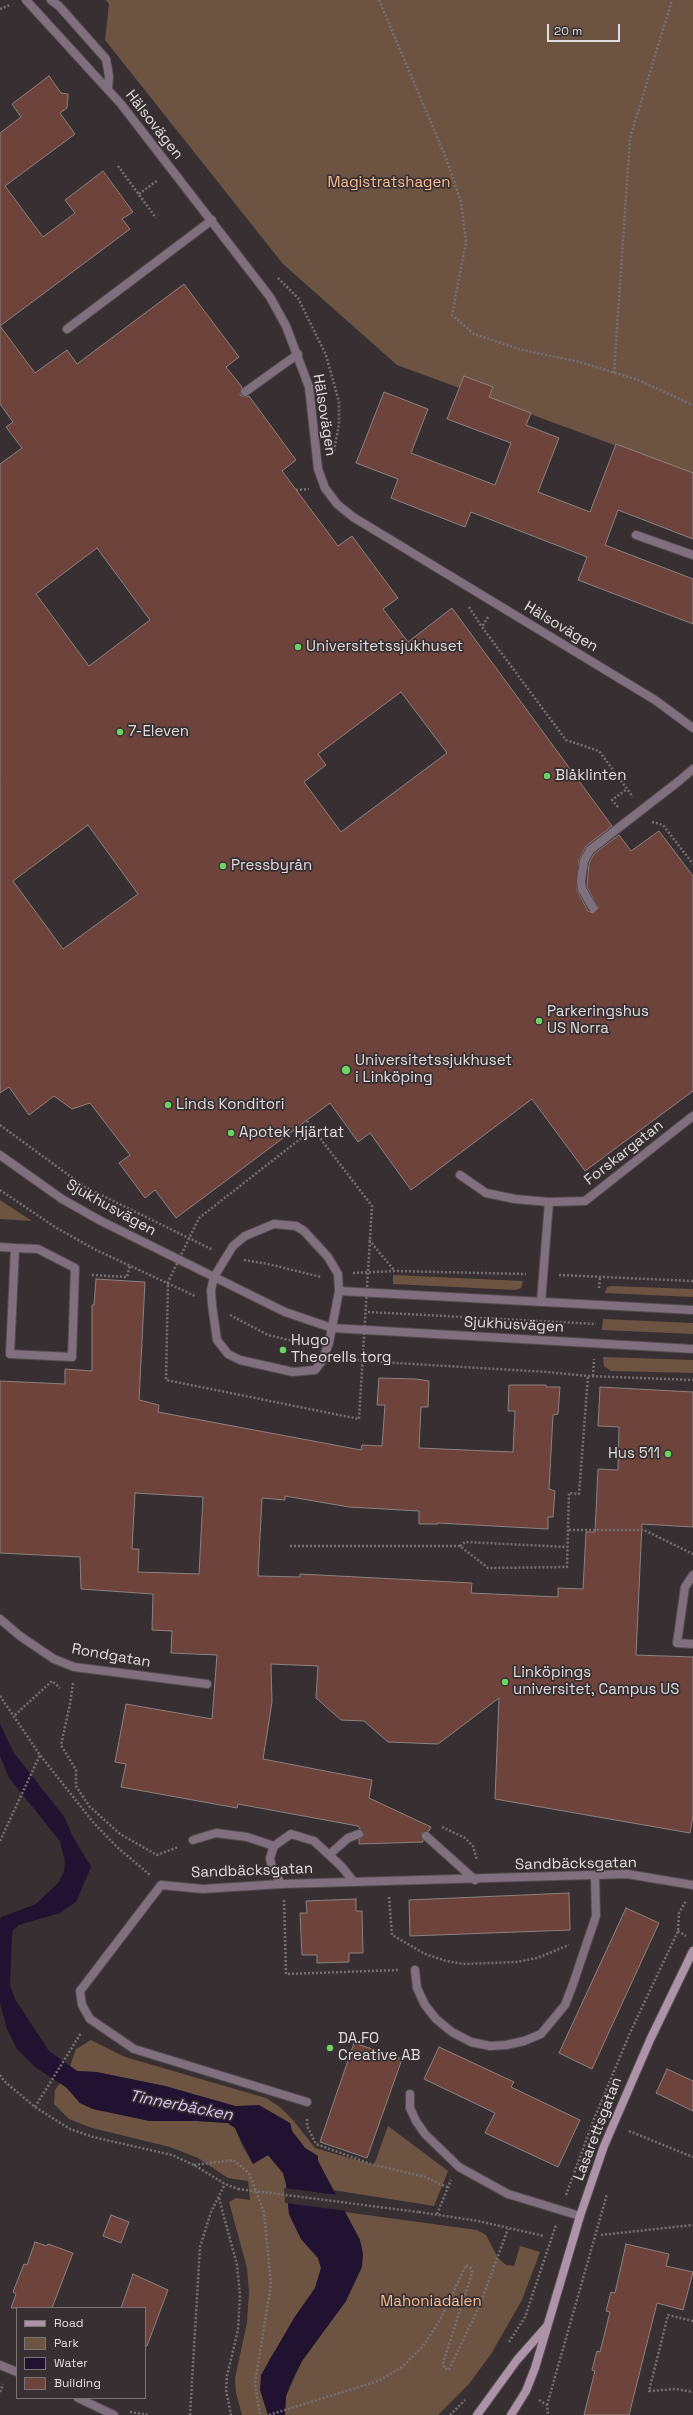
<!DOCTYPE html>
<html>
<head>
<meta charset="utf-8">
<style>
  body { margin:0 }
  #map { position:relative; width:693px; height:2415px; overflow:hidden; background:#372f31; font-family:"Space Grotesk",sans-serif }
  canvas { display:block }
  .legend { position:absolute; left:16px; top:2307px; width:130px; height:92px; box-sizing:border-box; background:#372f31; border:1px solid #7b7476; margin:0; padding:5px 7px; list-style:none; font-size:12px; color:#e1dcdd }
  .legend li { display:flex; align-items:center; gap:8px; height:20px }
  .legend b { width:20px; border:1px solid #7b7476 }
  .scale { position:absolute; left:547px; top:24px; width:73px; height:18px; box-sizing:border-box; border:2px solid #e1dcdd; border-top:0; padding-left:5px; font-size:12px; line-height:14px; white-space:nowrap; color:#e1dcdd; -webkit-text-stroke:3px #372f31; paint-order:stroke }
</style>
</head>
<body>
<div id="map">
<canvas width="693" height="2415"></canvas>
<ul class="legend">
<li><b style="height:5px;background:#ac93a7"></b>Road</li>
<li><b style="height:11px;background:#6d5442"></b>Park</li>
<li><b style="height:11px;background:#221231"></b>Water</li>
<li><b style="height:11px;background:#6e433c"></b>Building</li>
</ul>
<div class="scale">20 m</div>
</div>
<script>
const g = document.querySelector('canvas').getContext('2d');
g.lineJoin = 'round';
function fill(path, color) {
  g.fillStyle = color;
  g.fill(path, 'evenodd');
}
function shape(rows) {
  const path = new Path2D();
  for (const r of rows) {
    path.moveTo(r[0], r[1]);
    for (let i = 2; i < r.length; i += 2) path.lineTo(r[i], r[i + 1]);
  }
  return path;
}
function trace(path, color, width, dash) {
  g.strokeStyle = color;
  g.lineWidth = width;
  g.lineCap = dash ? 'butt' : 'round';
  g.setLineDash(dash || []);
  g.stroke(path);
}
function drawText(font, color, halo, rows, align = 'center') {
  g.font = font + ' "Space Grotesk",sans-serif';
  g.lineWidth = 3.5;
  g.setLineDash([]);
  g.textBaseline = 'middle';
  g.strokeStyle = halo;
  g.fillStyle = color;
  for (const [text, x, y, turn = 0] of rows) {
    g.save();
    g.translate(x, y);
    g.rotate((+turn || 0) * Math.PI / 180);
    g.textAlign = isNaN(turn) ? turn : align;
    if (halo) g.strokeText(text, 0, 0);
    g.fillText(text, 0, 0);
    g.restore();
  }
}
const green = shape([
  [106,0,693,0,693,474,397,365,283,264,105,40,109,4],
  [0,1200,32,1221,0,1219],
  [393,1275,523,1281,521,1288,516,1290,393,1284],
  [611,1286,693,1289,693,1297,605,1293,607,1287],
  [603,1319,693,1323,693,1334,602,1330],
  [603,1357,693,1360,693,1373,611,1371,604,1366],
  [91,2040,125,2057,266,2098,280,2107,293,2120,315,2148,374,2165,388,2126,448,2171,434,2206,333,2190,318,2161,318,2156,305,2148,292,2131,290,2123,259,2106,235,2106,165,2086,96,2072,77,2071,70,2066,76,2049],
  [60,2083,67,2088,80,2103,93,2109,150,2121,197,2121,228,2123,235,2128,243,2147,253,2164,268,2155,283,2173,286,2184,289,2214,301,2239,318,2258,321,2268,315,2288,269,2360,264,2402,268,2415,242,2415,236,2393,235,2378,247,2323,249,2291,247,2268,229,2202,236,2198,250,2200,248,2181,228,2178,198,2158,170,2147,92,2128,69,2119,54,2104,55,2090],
  [345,2212,477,2230,486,2235,498,2258,506,2265,514,2266,520,2246,540,2252,522,2300,491,2354,469,2384,438,2415,285,2415,286,2396,302,2361,346,2301,360,2240]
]);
const water = shape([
  [0,1724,14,1753,65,1818,72,1835,91,1867,76,1902,60,1913,19,1925,13,1930,12,1936,10,1985,15,1999,49,2051,77,2071,96,2072,165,2086,235,2106,259,2105,290,2123,292,2131,305,2148,318,2156,318,2161,360,2240,363,2254,362,2267,346,2301,302,2361,293,2378,286,2396,285,2415,268,2415,260,2390,261,2375,294,2318,315,2288,321,2268,318,2258,301,2239,289,2214,286,2184,283,2173,268,2155,253,2164,235,2128,228,2123,197,2121,150,2121,93,2109,80,2103,67,2088,35,2067,17,2049,7,2029,0,2003,0,1919,1,1917,36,1904,58,1883,64,1872,65,1862,60,1841,9,1778,0,1756]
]);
const pier = shape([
  [284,2188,338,2195,347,2211,285,2203]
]);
const building = shape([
  [49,76,61,93,68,94,67,108,60,113,75,134,5,186,43,237,75,213,65,200,103,171,133,212,122,219,130,229,0,326,35,373,67,350,77,364,184,284,239,357,226,367,242,387,240,395,245,397,249,396,296,460,282,471,338,546,352,536,398,598,383,609,408,642,452,608,612,826,586,846,579,860,577,890,588,911,593,913,598,908,587,887,589,863,594,854,619,835,631,851,659,831,693,876,693,1091,585,1171,532,1099,411,1190,370,1133,358,1142,330,1103,176,1218,155,1190,145,1198,119,1163,130,1155,90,1103,72,1109,54,1096,29,1115,9,1087,0,1093,0,464,22,448,6,427,13,422,0,404,0,133,21,117,12,104,49,76],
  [97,548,150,620,89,666,36,594,97,548],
  [401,692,447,753,341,832,304,782,326,765,318,754,401,692],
  [88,825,138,894,63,949,13,881,88,825],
  [464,376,493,387,489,397,531,413,526,425,559,438,538,492,590,512,616,444,693,473,693,539,618,510,605,545,693,579,693,624,578,580,587,557,471,512,465,527,391,498,398,479,356,463,384,392,428,409,411,453,495,485,511,443,447,419,464,376],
  [96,1279,145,1282,139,1400,159,1405,158,1412,361,1450,362,1445,382,1446,385,1405,377,1405,379,1378,416,1379,429,1381,428,1407,421,1407,419,1448,513,1452,515,1411,508,1411,509,1385,546,1385,546,1387,560,1387,558,1414,553,1415,549,1489,555,1491,553,1517,548,1517,548,1529,438,1523,438,1524,419,1524,419,1511,349,1507,285,1496,285,1500,262,1498,258,1576,300,1577,300,1574,472,1583,471,1593,558,1597,558,1588,583,1589,586,1532,595,1532,598,1469,618,1470,619,1427,598,1426,600,1387,693,1392,693,1527,642,1524,636,1655,693,1657,693,1816,690,1833,495,1799,499,1698,438,1744,388,1742,364,1721,341,1720,316,1698,318,1666,271,1664,272,1702,263,1759,372,1780,369,1798,431,1827,429,1831,422,1833,423,1842,359,1844,359,1840,364,1835,358,1826,238,1804,237,1808,121,1787,126,1764,115,1762,126,1704,212,1719,217,1655,171,1653,172,1631,152,1630,153,1594,81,1589,80,1557,0,1553,0,1381,65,1384,65,1369,92,1371,92,1305,94,1305,96,1279],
  [135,1493,203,1497,199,1574,138,1572,139,1549,132,1549,135,1493],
  [569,1893,570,1930,410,1936,409,1900,569,1893],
  [356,1899,356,1911,362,1911,363,1953,349,1953,349,1962,317,1963,317,1955,302,1955,300,1913,307,1913,306,1901,356,1899],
  [626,1908,659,1923,592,2069,559,2053,626,1908],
  [354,2043,402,2059,367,2158,320,2142,354,2043],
  [439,2047,514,2082,511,2087,580,2120,558,2167,485,2133,495,2113,424,2079,439,2047],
  [667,2069,693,2081,693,2111,656,2093,667,2069],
  [111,2215,129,2222,121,2243,103,2236,111,2215],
  [35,2242,47,2246,48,2244,73,2253,52,2308,11,2308,16,2294,13,2292,24,2264,27,2265,35,2242],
  [626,2244,669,2254,666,2266,693,2272,683,2310,657,2303,629,2415,584,2415,595,2371,592,2370,597,2351,600,2352,610,2312,606,2311,611,2292,615,2293,626,2244],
  [133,2274,168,2290,147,2346,145,2346,145,2308,121,2308,133,2274]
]);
const path = shape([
  [379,0,446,158,461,202,466,242,452,315,474,334,522,350,580,362,638,380,693,405],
  [0,9,10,5],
  [118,166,156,218],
  [139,194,158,180],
  [278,278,298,298,326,355,339,402,339,424,334,451],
  [614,373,630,138,672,0],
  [296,490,309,489],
  [469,607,482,627],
  [488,617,482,627,566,740,599,751,633,797],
  [618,807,612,800,627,789],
  [652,822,663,825,693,864],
  [307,1121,313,1129],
  [0,1125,85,1187,213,1250],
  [313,1129,372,1206,359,1419,166,1380,168,1282,199,1218,313,1129],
  [0,1190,55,1227,96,1250,195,1296],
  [369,1240,394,1270],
  [244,1260,268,1264,321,1277],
  [353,1273,395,1271,526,1274],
  [92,1275,127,1277,130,1265],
  [559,1275,693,1281],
  [599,1288,600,1277],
  [368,1312,596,1324],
  [230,1315,268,1335,310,1345],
  [341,1357,363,1361,547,1372,588,1376,693,1380],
  [593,1376,594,1359],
  [569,1530,644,1530,693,1554],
  [290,1546,460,1546,488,1568,567,1567,569,1493,579,1494,588,1376],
  [460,1546,465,1542,568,1547],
  [73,1683,70,1704,61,1745,76,1770,76,1786,89,1806,120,1834,157,1855,178,1847],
  [0,1696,40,1755,93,1822,117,1847,150,1875],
  [15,1715,52,1681,60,1688],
  [442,1827,465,1838,473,1846,477,1860],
  [0,1841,40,1755],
  [389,1897,392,1935,425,1954,446,1961,465,1964,516,1962,537,1958,569,1945],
  [284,1900,286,1974,399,1970],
  [678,1931,686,1936],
  [0,2075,4,2081,35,2107,70,2129,93,2137,172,2155,194,2165,225,2184,238,2189],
  [35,2107,81,2033],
  [307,2119,307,2126,316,2144,371,2164,425,2177,447,2187],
  [629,2131,693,2157],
  [194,2165,233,2160,249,2173,264,2212,271,2284,255,2383,260,2415],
  [566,2195,594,2119,630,2033,678,1931,679,1913,686,1901],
  [219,2198,237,2265,240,2295,238,2330,227,2376,226,2390,231,2415],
  [419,2212,478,2221,544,2236],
  [437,2214,451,2180],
  [601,2235,693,2225],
  [451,2298,479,2307],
  [693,2321,668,2315,649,2391,676,2389,693,2392],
  [509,2342,525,2317,556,2225],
  [0,2392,3,2384],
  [539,2400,547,2405,548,2415],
  [547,2405,607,2194],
  [130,2412,149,2415],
  [190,2415,200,2247,211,2212,225,2184],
  [269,2415,378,2381,402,2367,423,2346,440,2320,466,2265,472,2269,472,2273,443,2363,444,2368,449,2370,479,2307,508,2229],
  [450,2415,465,2400]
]);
const service = shape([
  [51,0,59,6,106,59,109,76,108,89],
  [67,329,212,220],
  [245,392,298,354],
  [636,535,693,555],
  [679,781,693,769],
  [460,1175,486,1193,515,1199,549,1202],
  [0,1247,15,1248],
  [15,1248,38,1249,75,1268,72,1357,10,1354,15,1248],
  [426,1836,475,1880],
  [193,1840,216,1833,247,1837,274,1846],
  [330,1854,348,1838,359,1834],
  [281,1884,272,1868,270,1858,274,1846,291,1834,314,1841,341,1866,354,1882],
  [415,1970,417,1988,425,2005,436,2019,452,2032,471,2042,490,2046,506,2045,524,2041,541,2034,565,2005,572,1987,596,1916,595,1876],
  [410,2094,410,2108,416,2121,425,2134,459,2167,508,2194,580,2216]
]);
const minor = shape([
  [26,0,121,104,270,297,286,326,309,387,318,469,325,488,337,504,353,517,655,700,693,728],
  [0,1155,62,1199,101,1221,285,1312,332,1328,693,1349],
  [274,1224,296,1226,304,1231,328,1257,338,1274,339,1291,329,1343,322,1361,315,1370,293,1372,240,1360,228,1354,217,1340,212,1305,211,1290,214,1277,233,1246,245,1236,274,1224],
  [339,1291,693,1310],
  [541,1302,549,1202,585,1201,693,1116],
  [693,1575,685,1587,677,1643,693,1644],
  [0,1619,20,1636,54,1659,74,1667,207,1684],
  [307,2102,134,2049,90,2019,82,2005,80,1991,161,1885,203,1889,281,1884,627,1874,693,1885],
  [0,2365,17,2372],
  [78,2398,114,2415]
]);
const secondary = shape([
  [477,2415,517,2360,547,2326],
  [511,2415,526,2391,535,2368,580,2216,604,2146,650,2040,693,1951]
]);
const pathBridge = shape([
  [238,2189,419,2212]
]);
const serviceBridge = shape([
  [593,908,582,889,581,881,584,861,590,850,679,781]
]);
const markers = [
  [298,647,4,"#6cd362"],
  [120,732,4,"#6cd362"],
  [547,776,4,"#6cd362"],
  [223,866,4,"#6cd362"],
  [539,1021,4,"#6cd362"],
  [346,1070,5,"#6cd362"],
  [168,1105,4,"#6cd362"],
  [231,1133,4,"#6cd362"],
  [283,1350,4,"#6cd362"],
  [668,1454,4,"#6cd362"],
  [505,1682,4,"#6cd362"],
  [330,2048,4,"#6cd362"]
];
const streetNames = [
  ["Hälsovägen",154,125,52],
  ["Hälsovägen",324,415,81],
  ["Hälsovägen",561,627,31],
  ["Forskargatan",624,1153,-38],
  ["Sjukhusvägen",111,1208,29],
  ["Sjukhusvägen",514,1325,3],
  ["Rondgatan",111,1656,10],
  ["Sandbäcksgatan",576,1864,-1],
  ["Sandbäcksgatan",252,1871,-2],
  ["Lasarettsgatan",598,2129,-69]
];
const parkNames = [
  ["Magistratshagen",389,183],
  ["Mahoniadalen",431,2302]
];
const poiNames = [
  ["Universitetssjukhuset",306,647],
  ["7-Eleven",128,732],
  ["Blåklinten",555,776],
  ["Pressbyrån",231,866],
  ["Parkeringshus",547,1012],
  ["US Norra",547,1029],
  ["Universitetssjukhuset",355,1061],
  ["i Linköping",355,1078],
  ["Linds Konditori",176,1105],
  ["Apotek Hjärtat",239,1133],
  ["Hugo",291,1341],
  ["Theorells torg",291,1358],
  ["Hus 511",660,1454,"right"],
  ["Linköpings",513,1673],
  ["universitet, Campus US",513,1690],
  ["DA.FO",338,2039],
  ["Creative AB",338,2056]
];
const waterNames = [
  ["Tinnerbäcken",181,2106,11]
];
fill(green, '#6d5442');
fill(water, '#221231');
fill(pier, '#372f31');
fill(building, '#6e433c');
trace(building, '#8c8280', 1);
trace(service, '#524b4d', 10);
trace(minor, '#524b4d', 10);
trace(secondary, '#524b4d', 10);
trace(path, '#777072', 2.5, [2, 2]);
trace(service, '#80707d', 8);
trace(minor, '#80707d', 8);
trace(secondary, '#ac93a7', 8);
trace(serviceBridge, '#524b4d', 10, []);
trace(pathBridge, '#777072', 2.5, [2, 2]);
trace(serviceBridge, '#80707d', 8);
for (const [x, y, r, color] of markers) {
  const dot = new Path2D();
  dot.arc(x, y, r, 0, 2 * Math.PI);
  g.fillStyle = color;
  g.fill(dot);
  trace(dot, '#372f31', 1.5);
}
drawText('15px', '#e1dcdd', '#372f31', streetNames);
drawText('15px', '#fbbe92', '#372f31', parkNames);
drawText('15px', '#e1dcdd', '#372f31', poiNames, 'left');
drawText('italic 16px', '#dac4f7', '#372f31', waterNames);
</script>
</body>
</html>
